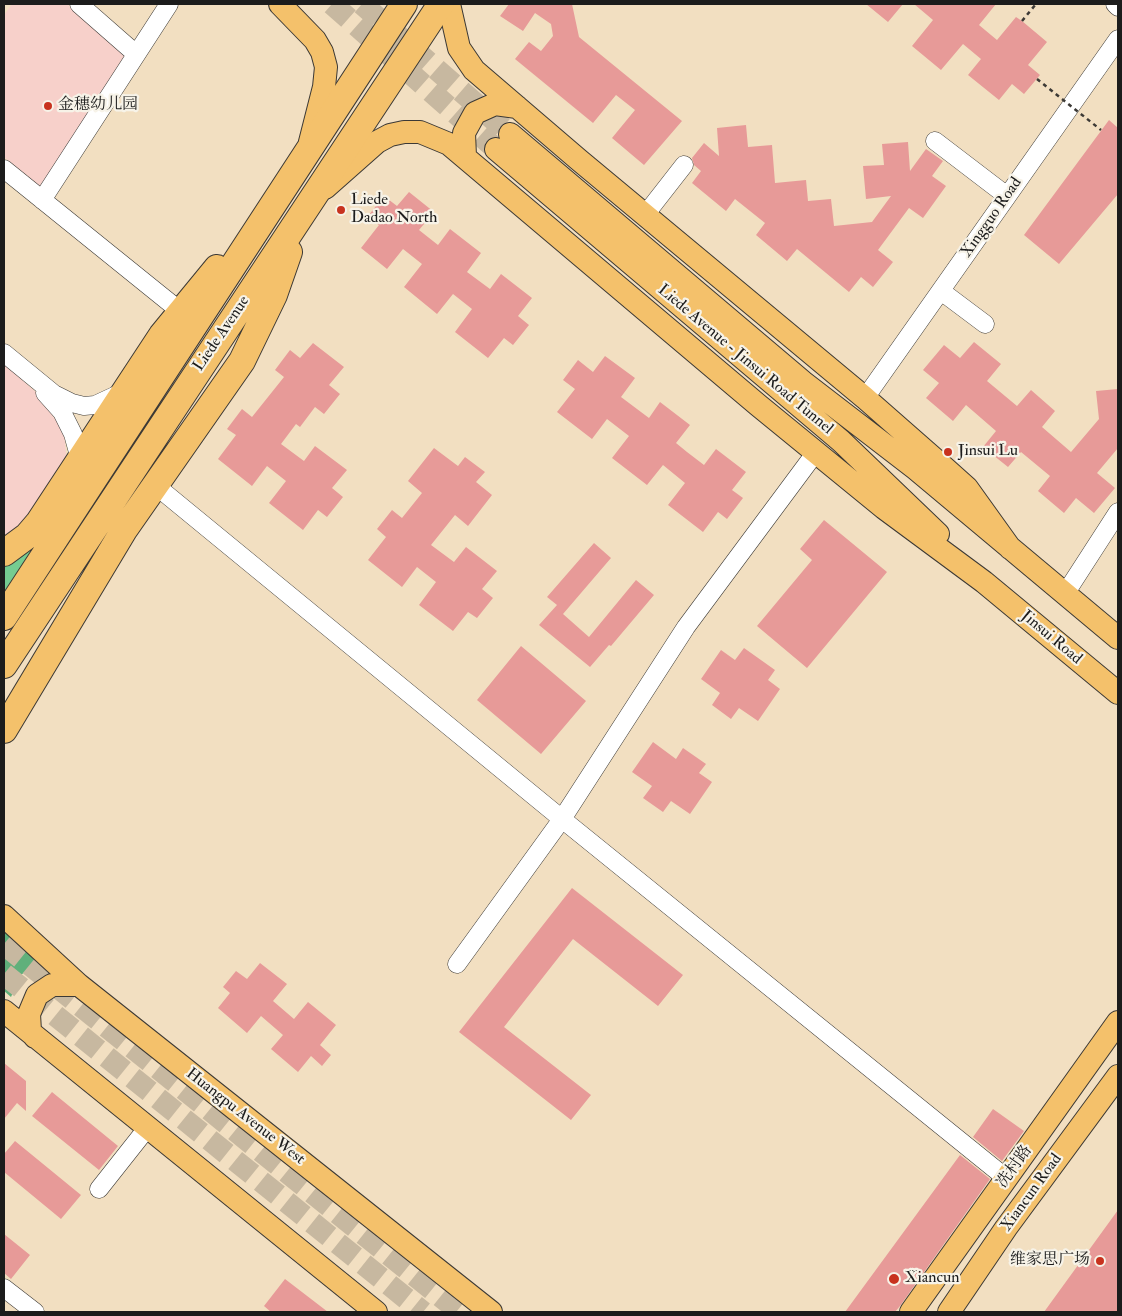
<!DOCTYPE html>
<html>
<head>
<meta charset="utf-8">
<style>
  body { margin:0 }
  #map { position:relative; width:1122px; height:1316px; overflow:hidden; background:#f2dfc1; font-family:"IM FELL Double Pica",serif }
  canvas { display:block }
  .frame { position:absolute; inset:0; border:5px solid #1c1c1c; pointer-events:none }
</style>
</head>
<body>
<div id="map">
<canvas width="1122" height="1316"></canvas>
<div class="frame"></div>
</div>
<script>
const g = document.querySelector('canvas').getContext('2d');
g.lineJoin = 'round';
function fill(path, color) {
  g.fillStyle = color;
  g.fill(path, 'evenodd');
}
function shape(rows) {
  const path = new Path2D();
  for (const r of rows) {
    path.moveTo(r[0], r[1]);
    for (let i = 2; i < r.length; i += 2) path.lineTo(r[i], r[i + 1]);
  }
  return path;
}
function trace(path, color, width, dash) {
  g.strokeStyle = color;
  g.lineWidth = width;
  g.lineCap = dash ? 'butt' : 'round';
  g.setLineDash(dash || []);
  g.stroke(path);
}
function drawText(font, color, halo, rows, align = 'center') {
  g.font = font + ' "IM FELL Double Pica","Noto Serif SC",serif';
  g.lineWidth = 4.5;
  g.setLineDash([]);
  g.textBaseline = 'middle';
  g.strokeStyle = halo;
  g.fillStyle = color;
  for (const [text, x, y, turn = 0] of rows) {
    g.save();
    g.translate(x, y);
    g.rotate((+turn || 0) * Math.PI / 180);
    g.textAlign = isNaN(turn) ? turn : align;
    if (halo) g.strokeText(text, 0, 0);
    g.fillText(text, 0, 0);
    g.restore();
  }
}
const built = shape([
  [12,4,67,4,125,55,41,187,4,157,4,15],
  [4,364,37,393,64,432,67,462,34,517,4,546]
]);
const green = shape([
  [61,519,4,606,4,560]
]);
const forest = shape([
  [4,926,43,958,21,975,11,997,4,991]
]);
const building = shape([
  [509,4,572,4,579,37,682,121,644,165,612,138,635,110,616,95,593,123,515,59,529,42,541,51,553,36,551,24,535,13,523,31,500,16],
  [866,4,903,4,888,22],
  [914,4,996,4,979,25,997,40,1016,17,1022,21,1047,42,1028,65,1040,75,1024,94,1012,84,999,100,968,75,981,59,963,44,941,70,912,46,933,20],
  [1109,120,1118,128,1118,194,1059,264,1024,235],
  [746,125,748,147,772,145,775,183,806,180,808,201,831,199,834,226,872,222,891,196,866,199,863,166,884,165,882,144,908,142,910,171,926,149,943,161,932,176,946,186,923,218,909,208,878,250,893,262,873,287,861,277,849,292,797,249,787,261,756,235,765,223,735,199,726,211,692,183,701,171,694,165,692,158,704,143,719,156,717,128],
  [409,192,434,212,419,230,438,245,450,229,481,253,467,272,490,289,501,274,532,298,518,316,529,325,513,345,504,338,488,358,455,332,472,309,453,294,437,314,404,287,422,264,403,249,387,269,361,248,379,225,368,216,384,196,397,206],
  [974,342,1001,364,987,381,1017,406,1031,390,1055,411,1042,427,1071,452,1099,419,1096,391,1118,389,1118,448,1097,473,1115,488,1094,513,1076,498,1064,513,1038,491,1050,476,1021,452,1008,467,983,447,996,431,966,405,953,421,926,398,939,383,923,370,944,345,960,358],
  [313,343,344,367,329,385,340,394,324,414,315,407,300,427,296,424,281,444,304,461,315,446,347,470,332,488,343,497,327,517,318,510,303,530,269,503,286,481,267,466,252,486,218,459,236,435,227,429,242,409,252,417,284,377,275,370,290,350,300,358],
  [605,356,635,378,621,397,649,418,660,402,690,425,676,443,687,452,704,465,716,449,746,472,732,490,743,498,727,519,718,512,703,532,668,505,685,483,663,465,647,485,612,458,629,436,607,419,592,439,557,412,575,389,563,380,578,360,593,372],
  [434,448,458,466,465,457,485,472,476,482,492,495,468,526,455,515,431,545,454,562,466,547,497,571,482,589,493,598,477,618,468,612,453,631,419,605,436,582,417,567,402,587,368,560,386,537,377,529,392,510,402,518,422,493,408,481],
  [824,520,887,572,807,668,757,626,812,560,800,549],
  [594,543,611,558,563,614,589,637,636,580,654,595,611,646,609,645,590,667,539,625,557,605,547,597],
  [521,646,586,701,541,754,477,700],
  [744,648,775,670,768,680,780,689,758,721,739,708,731,719,712,705,720,693,701,679,721,650,735,660],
  [653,742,676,759,683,748,706,764,699,773,712,782,690,814,671,801,663,812,643,798,652,786,632,772],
  [572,888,683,975,658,1006,573,939,504,1027,591,1095,571,1120,459,1032],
  [260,963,287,984,273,1001,294,1019,308,1002,336,1025,320,1045,331,1055,322,1066,311,1056,298,1072,271,1049,283,1035,261,1016,247,1033,218,1008,230,993,223,987,236,971,247,979],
  [4,1063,26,1081,26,1111,17,1103,4,1119],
  [52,1092,118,1146,99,1170,32,1116],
  [993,1109,1024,1131,1002,1161,973,1137],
  [15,1141,81,1195,61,1219,4,1172,4,1154],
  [960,1155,990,1179,900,1306,895,1312,845,1312],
  [1118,1210,1118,1312,1044,1312],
  [4,1234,30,1255,11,1279,4,1273],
  [285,1279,328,1312,271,1312,264,1306]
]);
const majorTunnel = shape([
  [332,4,496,149],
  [362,4,510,134],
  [4,944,460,1312],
  [4,974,423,1312]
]);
const path = shape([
  [1022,21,1036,4]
]);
const minor = shape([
  [79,4,136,54],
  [1115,4,1118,7],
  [935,141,1007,196],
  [4,169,180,311],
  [42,200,169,4],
  [645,215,684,165],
  [941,291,985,324],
  [4,353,54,394,72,403,84,406,95,405,123,392],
  [45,393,62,412,73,434,78,452,77,465],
  [865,398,1118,39],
  [155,485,562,819,1006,1178],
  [1065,594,1118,512],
  [457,964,562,819,686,627,816,452],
  [99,1189,148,1127],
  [4,1288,35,1312]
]);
const major = shape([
  [280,4,315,40,322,52,326,67,324,87,310,142],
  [449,4,459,48,474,70,579,160,865,398,947,470,967,488,1010,548],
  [510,134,803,382,916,469,1118,638],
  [496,149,841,441,938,534],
  [465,156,464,133,475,113,495,104,517,107],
  [325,188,377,142,390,135,404,132,420,132,449,144,758,405,884,508,984,582,1118,693],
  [4,916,79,985,491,1312],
  [4,1011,376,1312],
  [35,1037,30,1031,29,1014,37,995,52,985,79,985],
  [911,1312,1118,1022],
  [949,1312,1006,1228,1118,1076]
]);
const highway = shape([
  [4,553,27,536,39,522,162,335,217,268],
  [4,617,404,4],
  [4,665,441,4],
  [4,730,124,530,242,361,274,295,289,252]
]);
const pathBridge = shape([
  [1037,79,1101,130]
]);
const markers = [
  [48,106,5,"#c8321e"],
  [341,210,5,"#c8321e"],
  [948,452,5,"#c8321e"],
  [1100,1261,5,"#c8321e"],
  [894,1279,6,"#c8321e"]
];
const poiNames = [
  ["金穗幼儿园",58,106],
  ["Liede",351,201],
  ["Dadao North",351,219],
  ["Jinsui Lu",958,452],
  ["维家思广场",1090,1261,"right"],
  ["Xiancun",905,1279]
];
const streetNames = [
  ["Xingguo Road",992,218,-55],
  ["Liede Avenue",222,334,-56],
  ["Liede Avenue - Jinsui Road Tunnel",745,360,40],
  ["Jinsui Road",1051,638,40],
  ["Huangpu Avenue West",245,1117,38],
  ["冼村路",1015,1167,-55],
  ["Xiancun Road",1032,1193,-54]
];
fill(built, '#f7d0ca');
fill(green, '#75cc91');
fill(forest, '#60b07b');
fill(building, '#e79a98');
trace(majorTunnel, '#c7b8a0', 22, [22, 11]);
trace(minor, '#3c3935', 19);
trace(major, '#3c3935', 24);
trace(highway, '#3c3935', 28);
trace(path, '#3c3935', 2.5, [4, 4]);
trace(minor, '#fff', 18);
trace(major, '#f4c16b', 22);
trace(highway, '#f4c16b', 26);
trace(pathBridge, '#3c3935', 2.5, [4, 4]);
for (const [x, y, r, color] of markers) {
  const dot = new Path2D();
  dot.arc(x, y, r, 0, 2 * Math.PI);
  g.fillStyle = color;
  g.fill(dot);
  trace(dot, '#f7f3e8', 2);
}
drawText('16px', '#1c1c1c', '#f7f3e8', poiNames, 'left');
drawText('16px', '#1c1c1c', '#f7f3e8', streetNames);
</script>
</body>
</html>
